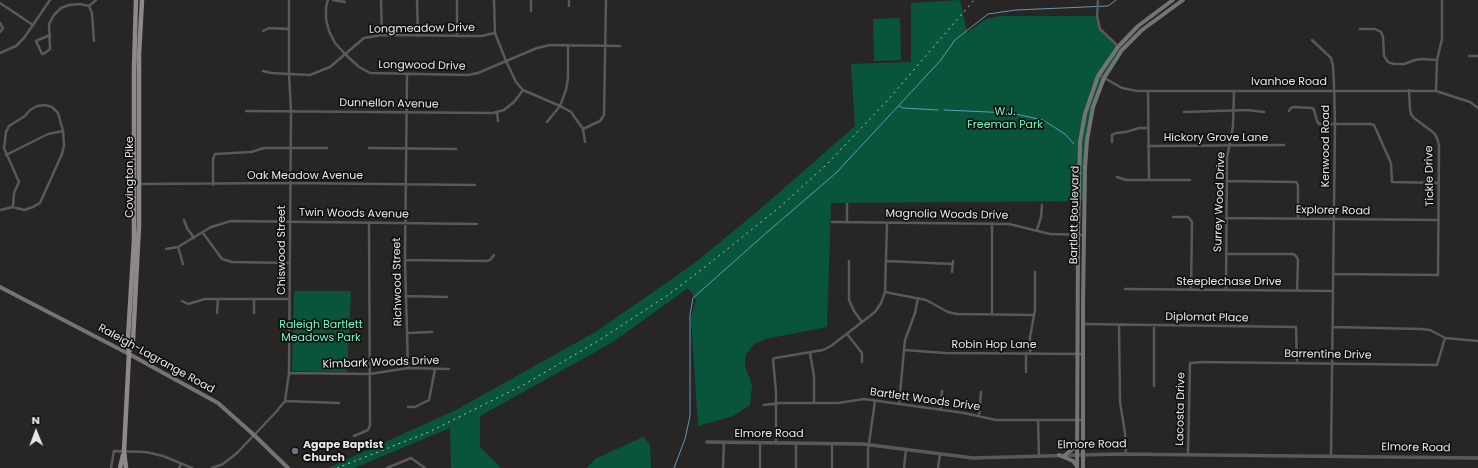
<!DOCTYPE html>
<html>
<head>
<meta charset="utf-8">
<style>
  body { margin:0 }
  #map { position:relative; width:1478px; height:468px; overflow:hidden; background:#282625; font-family:Poppins,sans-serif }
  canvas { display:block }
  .north { position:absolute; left:16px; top:412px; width:40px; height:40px; -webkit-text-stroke:3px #10100f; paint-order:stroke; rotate:359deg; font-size:11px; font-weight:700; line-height:16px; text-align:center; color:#eae8e7 }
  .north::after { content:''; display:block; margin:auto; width:14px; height:18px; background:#eae8e7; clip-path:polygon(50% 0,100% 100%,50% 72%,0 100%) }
</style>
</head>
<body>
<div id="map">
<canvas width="1478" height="468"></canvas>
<div class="north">N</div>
</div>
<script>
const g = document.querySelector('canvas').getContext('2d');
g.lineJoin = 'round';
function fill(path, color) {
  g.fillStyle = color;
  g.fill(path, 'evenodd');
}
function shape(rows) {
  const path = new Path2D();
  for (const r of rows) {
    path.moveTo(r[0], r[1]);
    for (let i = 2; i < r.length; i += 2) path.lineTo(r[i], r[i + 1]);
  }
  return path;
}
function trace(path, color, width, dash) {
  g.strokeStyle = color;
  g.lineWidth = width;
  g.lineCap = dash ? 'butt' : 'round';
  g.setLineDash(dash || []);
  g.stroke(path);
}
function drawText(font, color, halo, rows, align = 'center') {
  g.font = font + ' Poppins,sans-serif';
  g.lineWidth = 3.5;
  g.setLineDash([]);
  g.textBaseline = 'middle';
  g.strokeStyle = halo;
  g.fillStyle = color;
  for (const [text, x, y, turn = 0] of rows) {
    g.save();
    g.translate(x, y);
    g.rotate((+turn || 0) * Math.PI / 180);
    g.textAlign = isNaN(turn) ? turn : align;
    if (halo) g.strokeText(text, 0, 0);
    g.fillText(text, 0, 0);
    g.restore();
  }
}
const green = shape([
  [960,0,967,33,986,19,1001,16,1097,16,1100,29,1122,50,1104,78,1090,122,1085,201,831,203,827,327,765,339,753,345,745,356,745,366,752,385,750,405,733,416,698,426,691,318,696,300,688,288,613,342,480,416,480,447,501,468,451,468,450,428,354,468,328,468,456,410,597,331,692,265,758,211,855,126,851,64,911,62,911,3],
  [900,18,901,60,874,61,873,19],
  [294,291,351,291,347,372,292,371],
  [643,437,650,444,651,468,587,468,595,459]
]);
const stream = shape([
  [899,106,903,108,938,110],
  [944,110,1011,113,1043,120,1065,134,1074,144],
  [674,468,685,439,690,416,690,315,693,298,765,234,836,173,940,61,955,40,988,14,1016,10,1108,6,1116,0]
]);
const minor = shape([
  [328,0,326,7,326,19,329,31,335,43,345,54,359,67,370,73,468,75,478,73,537,48,550,45,620,46],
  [333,0,345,2],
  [381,0,382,35],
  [417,0,418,36],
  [457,0,457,36],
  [494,0,495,33,506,61,516,82,523,90,560,106,571,112,583,129,585,142],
  [1098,0,1097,16,1100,29,1119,47],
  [0,3,33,25],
  [89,6,96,0],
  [569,6,569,0],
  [531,11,531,0],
  [0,23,3,28,0,32],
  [1360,29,1375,29,1381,32,1383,37,1384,56,1388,62,1394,64,1404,64,1415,60,1421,59,1437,60],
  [263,31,269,28,289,29],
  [50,35,36,41,42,54,45,53,50,49,49,24,54,15,61,8,69,5,80,4,89,6,92,13,94,41],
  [1312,40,1331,58,1333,66,1334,85,1335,124,1331,456],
  [0,53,16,46,24,38,50,0],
  [1469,56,1478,56],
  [263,71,271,73,310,75,330,67,364,38,382,35,481,36,495,33],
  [407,75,405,260,408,368],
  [1099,75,1122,88,1137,91,1436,91,1470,102,1478,108],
  [1148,91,1149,180],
  [1436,91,1437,60,1442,39,1442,0],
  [246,111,493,113,504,110,514,102,523,90],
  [1289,111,1290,109,1293,107,1312,108,1314,110,1317,121,1319,124,1370,124,1374,125,1391,163,1392,182,1439,183],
  [497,112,498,121],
  [1184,112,1248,110,1264,112],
  [547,122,560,106,566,90,568,78,568,45],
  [583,129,600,121,604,115,606,0],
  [1112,142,1112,135,1116,133,1126,132,1139,128,1148,128],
  [1148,146,1284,145],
  [369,148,456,149],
  [6,155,48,134,63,131],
  [1117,177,1126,180,1190,180],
  [1227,181,1296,182,1298,185,1298,218],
  [138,184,290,183,475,185],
  [213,185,213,159,215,154,251,152,264,148,327,148],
  [0,210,13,207,24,210,33,207,40,203,62,154,64,145,63,131,58,113,52,107,45,105,37,106,30,110,25,116,9,126,6,132,4,148,19,182,14,193,13,207],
  [1173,217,1188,217,1192,222,1191,290],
  [1226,218,1439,220],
  [184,220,187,228,194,238],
  [832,222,1009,224,1050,234,1084,235],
  [847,222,847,204],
  [1037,230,1041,217,1042,205],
  [203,233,222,259,232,262,290,263],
  [178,247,183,264],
  [166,249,178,247,211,227,231,221,477,224],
  [1226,254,1293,254,1296,256,1298,260,1297,290],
  [405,260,486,261,490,260,494,255],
  [849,261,849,300,854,311,862,322],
  [886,261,952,264],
  [952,272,953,261],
  [1334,274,1438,275,1439,145,1437,138,1434,133,1414,118,1411,114,1410,109,1409,90],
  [1125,289,1333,291],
  [1226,290,1227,158,1233,126,1234,91],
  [885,292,926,300,948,312,957,314,1034,315],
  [406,296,447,297],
  [182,301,188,304,205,299,289,299],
  [217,313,218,299],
  [254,313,254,299],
  [992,315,992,223],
  [1083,324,1296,327,1297,363],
  [1119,325,1120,402,1125,433,1126,454],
  [1154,325,1154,386],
  [1333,327,1421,329,1430,330,1445,338,1478,341],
  [407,333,432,332],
  [847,334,862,353,862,362],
  [905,350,945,353,1083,354],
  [810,353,814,376,814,403],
  [1030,353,1030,337,1035,310,1035,272],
  [1026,372,1026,353],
  [289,373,370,374,408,368,449,369],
  [285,401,339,403],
  [899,404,905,340,915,313,918,298],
  [764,405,781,403,838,403,864,399,964,413,996,420,1083,420],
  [408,407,415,407,429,400,435,369],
  [941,410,942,391],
  [979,416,981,392],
  [1038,420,1039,456],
  [354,436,368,430,370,425,369,223],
  [776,443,776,392,773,359,775,358,823,350,831,346,875,312,881,303,885,292,887,223],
  [1188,454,1190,363,1202,362,1437,365,1445,338],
  [111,468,114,451,146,452,163,456,192,468],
  [179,468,181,464],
  [212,468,223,464,237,453,276,412,285,401,289,373,291,111,289,74,289,0],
  [387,468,411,458,425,468],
  [723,468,724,442],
  [760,468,760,443],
  [796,468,796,443],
  [832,468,832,443],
  [868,468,868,450,875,401],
  [904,468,906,449],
  [938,468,940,454]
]);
const tertiary = shape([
  [707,442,863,444,973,458,1117,454,1478,458]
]);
const secondary = shape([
  [0,287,129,354,218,403,254,435,288,468],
  [1059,455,1073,461,1077,466],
  [1065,455,1073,449,1077,443],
  [1077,468,1078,235,1080,142,1085,114,1098,76,1118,47,1138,26,1173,0],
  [1083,468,1083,302,1085,167,1087,140,1093,107,1104,78,1122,50,1142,30,1183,0]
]);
const primary = shape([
  [130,350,133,340,139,226,139,55,142,0],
  [120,468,123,455],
  [126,468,124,451,129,354,128,338,134,240,134,69,136,0]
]);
const rail = shape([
  [337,468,429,432,525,384,598,341,668,295,705,267,781,206,825,166,887,101,974,0]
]);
const markers = [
  [295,451,4,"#6b7280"]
];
const streetNames = [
  ["Longmeadow Drive",422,29,-1],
  ["Longwood Drive",422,66,1],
  ["Ivanhoe Road",1289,82],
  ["Dunnellon Avenue",389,104,1],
  ["Hickory Grove Lane",1216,138],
  ["Kenwood Road",1326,146,-90],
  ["Oak Meadow Avenue",305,176],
  ["Tickle Drive",1430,176,-91],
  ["Covington Pike",130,177,-90],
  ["Surrey Wood Drive",1220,202,-88],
  ["Explorer Road",1333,211,1],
  ["Twin Woods Avenue",354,214,1],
  ["Magnolia Woods Drive",947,215,1],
  ["Bartlett Boulevard",1075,215,-89],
  ["Chiswood Street",282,250,-90],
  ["Richwood Street",398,282,-91],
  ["Steeplechase Drive",1229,282],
  ["Diplomat Place",1207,318,1],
  ["Robin Hop Lane",994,345],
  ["Barrentine Drive",1328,355,1],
  ["Raleigh-Lagrange Road",156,359,29],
  ["Kimbark Woods Drive",381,363,-2],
  ["Bartlett Woods Drive",925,400,8],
  ["Lacosta Drive",1181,409,-89],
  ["Elmore Road",769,434],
  ["Elmore Road",1092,445,-1],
  ["Elmore Road",1416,448,1]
];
const parkNames = [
  ["W.J.",1005,112],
  ["Freeman Park",1005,125],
  ["Raleigh Bartlett",321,325],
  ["Meadows Park",321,338]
];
const poiNames = [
  ["Agape Baptist",303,445],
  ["Church",303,458]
];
fill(green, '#09553c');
trace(stream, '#5f98bb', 1);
trace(minor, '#5a5958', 2.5);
trace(tertiary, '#5a5958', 3.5);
trace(secondary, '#767473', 4);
trace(primary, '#8c8988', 4.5);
trace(rail, '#bdbbba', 1, [2, 4]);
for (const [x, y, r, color] of markers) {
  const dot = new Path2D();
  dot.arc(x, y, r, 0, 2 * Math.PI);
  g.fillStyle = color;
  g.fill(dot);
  trace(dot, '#10100f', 1.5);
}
drawText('11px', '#eae8e7', '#10100f', streetNames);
drawText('11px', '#75f8c2', '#10100f', parkNames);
drawText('bold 11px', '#eae8e7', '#10100f', poiNames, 'left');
</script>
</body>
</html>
